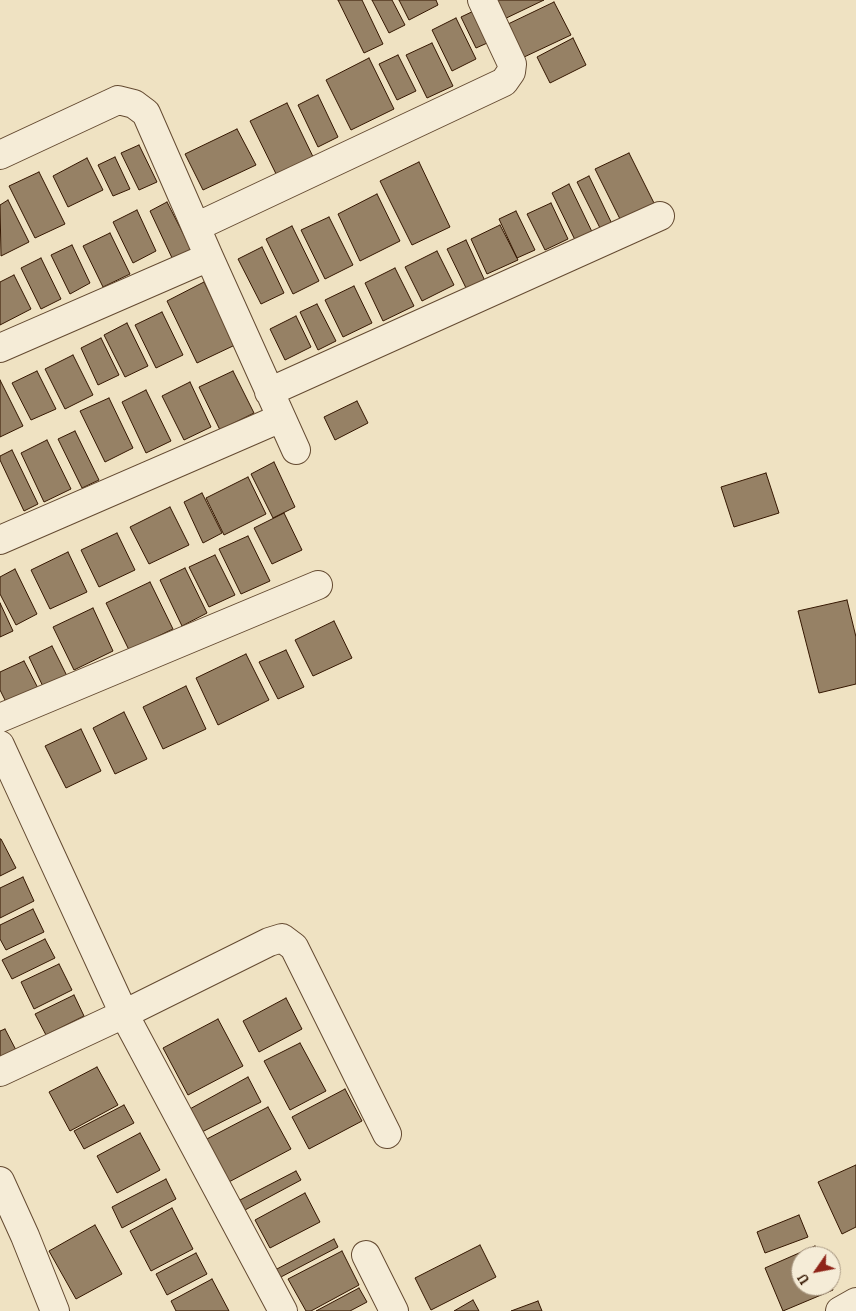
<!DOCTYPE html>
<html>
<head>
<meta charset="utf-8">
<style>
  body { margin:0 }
  #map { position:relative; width:856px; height:1311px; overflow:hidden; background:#efe2c2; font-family:Alegreya,serif }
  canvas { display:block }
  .north { position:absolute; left:791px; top:1246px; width:50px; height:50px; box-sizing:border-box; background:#f5ecd7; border:1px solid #a89781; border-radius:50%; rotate:237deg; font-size:14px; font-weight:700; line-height:20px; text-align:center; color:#351701 }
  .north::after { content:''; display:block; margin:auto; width:18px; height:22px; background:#8f2418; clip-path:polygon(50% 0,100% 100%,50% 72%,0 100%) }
</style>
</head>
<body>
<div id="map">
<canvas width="856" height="1311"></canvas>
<div class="north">U</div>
</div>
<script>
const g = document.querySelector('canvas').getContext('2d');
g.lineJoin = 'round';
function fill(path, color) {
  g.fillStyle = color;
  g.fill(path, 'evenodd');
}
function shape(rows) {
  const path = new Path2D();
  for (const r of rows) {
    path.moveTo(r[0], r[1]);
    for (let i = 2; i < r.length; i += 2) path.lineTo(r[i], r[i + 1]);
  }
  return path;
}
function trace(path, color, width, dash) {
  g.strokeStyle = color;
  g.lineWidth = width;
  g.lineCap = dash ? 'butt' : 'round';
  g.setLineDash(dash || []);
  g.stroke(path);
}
const building = shape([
  [338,0,362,0,383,44,364,53,338,0],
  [372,0,392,0,405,25,389,33,372,0],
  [399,0,436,0,438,5,409,20,399,0],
  [486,0,544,0,498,22,486,0],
  [554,2,571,35,522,58,506,25,554,2],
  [478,9,494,40,476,48,461,17,478,9],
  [456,18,476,59,452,71,432,30,456,18],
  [573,38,586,65,550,83,537,57,573,38],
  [432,43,453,86,427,98,406,55,432,43],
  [398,55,416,91,397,100,379,64,398,55],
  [369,58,394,109,351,130,326,80,369,58],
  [318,95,338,137,318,147,298,105,318,95],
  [287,103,317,165,281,184,250,121,287,103],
  [237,129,256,165,203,190,185,154,237,129],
  [139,145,157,182,139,190,121,153,139,145],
  [629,153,657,209,623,225,595,169,629,153],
  [115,157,130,189,113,196,98,165,115,157],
  [87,158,103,190,68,207,53,176,87,158],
  [419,162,450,227,412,245,380,181,419,162],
  [39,172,65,224,35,238,9,186,39,172],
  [589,176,613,226,602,232,577,182,589,176],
  [569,184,595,238,578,246,552,193,569,184],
  [377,194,400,241,360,261,338,214,377,194],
  [8,200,29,242,1,256,0,205,8,200],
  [167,202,192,251,173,260,150,211,167,202],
  [551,203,568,239,545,250,527,214,551,203],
  [137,210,156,251,133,263,113,222,137,210],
  [516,211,535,250,517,258,499,219,516,211],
  [329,217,353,265,325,279,301,230,329,217],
  [500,225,518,260,487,274,471,239,500,225],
  [292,226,319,281,293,294,266,239,292,226],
  [110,233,130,274,103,287,83,246,110,233],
  [466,240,485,281,467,290,447,249,466,240],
  [72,245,90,283,70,294,51,255,72,245],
  [262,247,284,293,261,304,238,259,262,247],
  [437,251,454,285,422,301,405,267,437,251],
  [41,258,61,299,41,309,21,268,41,258],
  [395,268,414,306,383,321,365,283,395,268],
  [14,275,31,309,0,325,0,282,14,275],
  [204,282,235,345,197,363,167,301,204,282],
  [354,286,372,323,343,337,325,300,354,286],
  [317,304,336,341,318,350,300,312,317,304],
  [162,312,183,355,156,368,135,325,162,312],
  [296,316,311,347,285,360,270,329,296,316],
  [127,323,148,366,125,377,104,335,127,323],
  [101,338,119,375,98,385,81,348,101,338],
  [73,355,93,395,65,409,45,369,73,355],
  [37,371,56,409,31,420,12,383,37,371],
  [233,371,254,413,220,430,199,387,233,371],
  [0,380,23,426,0,437,0,380],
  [190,382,211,427,184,440,162,396,190,382],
  [146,390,171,441,146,453,122,402,146,390],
  [109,398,133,448,105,462,80,411,109,398],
  [357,401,368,423,335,440,324,417,357,401],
  [75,431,99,480,82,488,58,439,75,431],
  [47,440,71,489,44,502,21,453,47,440],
  [12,450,38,504,24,511,0,460,0,456,12,450],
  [274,462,295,507,273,518,251,474,274,462],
  [766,473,779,513,734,527,721,487,766,473],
  [248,477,266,514,224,535,206,498,248,477],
  [202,493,222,533,203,543,184,502,202,493],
  [170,507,189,545,149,564,130,527,170,507],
  [284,513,302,550,272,564,254,528,284,513],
  [117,533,135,570,99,587,81,550,117,533],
  [248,536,270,581,241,594,219,549,248,536],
  [68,552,87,592,50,609,31,570,68,552],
  [215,555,235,595,209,607,189,567,215,555],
  [185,568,207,613,182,626,160,580,185,568],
  [15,569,37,614,16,625,0,594,0,577,15,569],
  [150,582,173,629,129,650,106,603,150,582],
  [847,600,856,637,856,684,819,693,798,611,847,600],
  [0,603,13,631,0,637,0,603],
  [93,608,113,651,74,670,53,627,93,608],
  [334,621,352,658,313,676,295,640,334,621],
  [52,646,71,684,47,695,29,657,52,646],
  [286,650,304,687,278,699,259,662,286,650],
  [246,654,269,700,218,725,196,678,246,654],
  [24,661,40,692,9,708,0,690,0,672,24,661],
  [186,686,206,729,163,749,143,707,186,686],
  [124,712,147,759,115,774,93,728,124,712],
  [81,729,101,771,66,788,45,746,81,729],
  [0,839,1,839,16,868,0,876,0,839],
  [23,877,34,901,0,918,0,888,23,877],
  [33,909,44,932,6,950,0,939,0,925,33,909],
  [45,939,55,958,12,979,2,960,45,939],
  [59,964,72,990,34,1009,21,982,59,964],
  [74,995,84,1016,46,1035,35,1014,74,995],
  [286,998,302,1029,259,1052,243,1021,286,998],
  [218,1019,243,1066,188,1095,163,1048,218,1019],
  [5,1029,17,1052,0,1060,0,1031,5,1029],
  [300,1043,326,1091,290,1110,264,1061,300,1043],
  [97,1067,118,1105,70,1131,49,1092,97,1067],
  [248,1077,261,1102,200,1133,188,1110,248,1077],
  [345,1089,362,1121,309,1149,292,1117,345,1089],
  [124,1105,134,1123,84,1149,74,1131,124,1105],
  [268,1107,291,1149,227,1183,205,1140,268,1107],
  [140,1133,160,1170,117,1193,97,1156,140,1133],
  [856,1165,856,1227,842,1234,818,1182,856,1165],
  [296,1171,301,1180,245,1210,240,1200,296,1171],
  [166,1179,176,1199,122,1228,112,1207,166,1179],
  [305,1193,320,1222,270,1248,255,1220,305,1193],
  [172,1208,193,1249,151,1271,130,1231,172,1208],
  [799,1215,808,1237,765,1253,757,1232,799,1215],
  [95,1225,122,1274,76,1299,49,1251,95,1225],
  [334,1239,338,1247,279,1278,275,1270,334,1239],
  [480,1245,496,1277,431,1310,415,1278,480,1245],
  [815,1246,819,1256,801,1256,801,1286,831,1286,831,1284,833,1290,783,1311,765,1268,815,1246],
  [342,1251,359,1285,311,1311,306,1311,288,1279,342,1251],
  [196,1253,207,1274,167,1295,156,1274,196,1253],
  [212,1279,229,1311,176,1311,171,1301,212,1279],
  [359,1288,367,1302,350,1311,316,1311,359,1288],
  [473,1300,479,1311,454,1311,473,1300],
  [538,1301,542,1311,511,1311,538,1301]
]);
const minor = shape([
  [0,155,118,100,134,104,146,113,209,257,296,450],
  [196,227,504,82,511,72,512,64,482,0],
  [0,348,209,257],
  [269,392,660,216],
  [0,540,281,418],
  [0,718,318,585],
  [0,745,124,1014,283,1311],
  [0,1072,124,1014,269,942,282,938,294,947,387,1134],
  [0,1181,25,1236,55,1311],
  [366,1255,394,1311],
  [840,1311,856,1302]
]);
fill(building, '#968165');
trace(building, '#351701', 1);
trace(minor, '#644a31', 30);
trace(minor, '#f5ecd7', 28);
</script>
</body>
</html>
